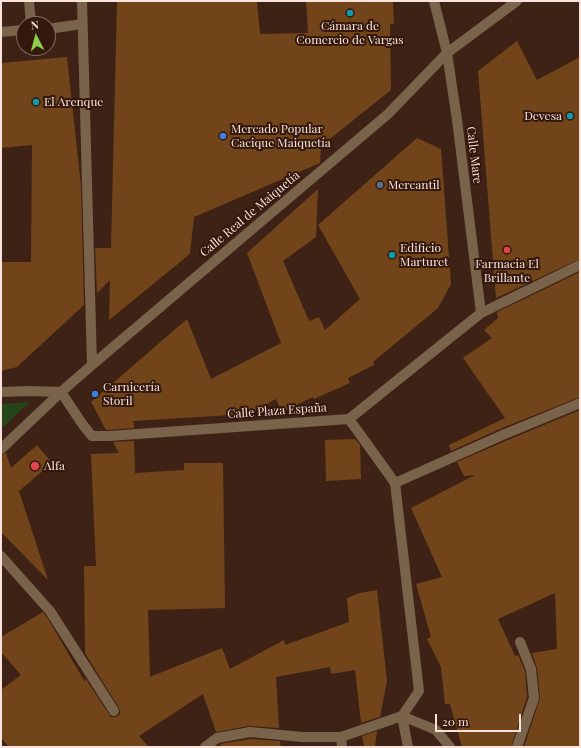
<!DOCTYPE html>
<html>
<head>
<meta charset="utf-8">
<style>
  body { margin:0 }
  #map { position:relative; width:581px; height:748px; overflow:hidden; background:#3f2216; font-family:"Playfair Display",serif }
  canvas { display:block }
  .frame { position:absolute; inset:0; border:2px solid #f8e4dc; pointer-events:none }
  .north { position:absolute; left:16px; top:16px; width:40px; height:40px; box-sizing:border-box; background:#34180d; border:1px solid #826a60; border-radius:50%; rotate:354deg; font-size:11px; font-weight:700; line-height:16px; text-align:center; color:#f8e4dc }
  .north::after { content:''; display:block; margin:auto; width:14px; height:18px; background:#8cce45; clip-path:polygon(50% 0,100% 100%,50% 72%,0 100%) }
  .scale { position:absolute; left:435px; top:714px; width:86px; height:18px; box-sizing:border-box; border:2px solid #f8e4dc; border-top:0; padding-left:5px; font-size:12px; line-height:14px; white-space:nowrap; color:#f8e4dc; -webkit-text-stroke:3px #34180d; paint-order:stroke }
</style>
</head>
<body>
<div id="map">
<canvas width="581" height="748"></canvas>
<div class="frame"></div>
<div class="north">N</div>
<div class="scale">20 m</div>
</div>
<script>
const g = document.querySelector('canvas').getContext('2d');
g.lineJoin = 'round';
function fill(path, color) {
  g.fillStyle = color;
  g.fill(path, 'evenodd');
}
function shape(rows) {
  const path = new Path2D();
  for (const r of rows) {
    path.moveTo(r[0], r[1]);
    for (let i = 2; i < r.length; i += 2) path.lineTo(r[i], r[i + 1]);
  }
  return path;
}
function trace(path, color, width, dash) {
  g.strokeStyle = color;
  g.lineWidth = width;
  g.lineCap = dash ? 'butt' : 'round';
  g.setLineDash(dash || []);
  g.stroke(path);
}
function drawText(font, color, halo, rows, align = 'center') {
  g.font = font + ' "Playfair Display",serif';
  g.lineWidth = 4;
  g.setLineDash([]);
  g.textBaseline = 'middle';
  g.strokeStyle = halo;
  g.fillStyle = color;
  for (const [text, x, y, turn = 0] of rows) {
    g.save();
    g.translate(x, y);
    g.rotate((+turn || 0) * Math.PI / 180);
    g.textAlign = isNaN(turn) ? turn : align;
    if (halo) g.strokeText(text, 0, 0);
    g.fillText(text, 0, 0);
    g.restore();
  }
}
const green = shape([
  [30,402,1,429,1,404]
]);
const building = shape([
  [117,1,257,1,260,34,308,33,306,1,393,1,394,24,390,24,391,90,321,146,320,163,194,217,190,254,109,320,110,280,97,293,95,248,111,248],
  [517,41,537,80,580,57,580,259,496,298,478,71],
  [67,57,81,186,84,305,17,367,1,371,1,262,31,262,32,145,1,148,1,63],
  [417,138,441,149,451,284,438,308,373,362,374,365,348,378,350,383,314,399,313,397,282,412,276,399,248,414,133,421,134,428,106,430,91,402,187,319,211,379,281,343,247,253,318,189,316,237,283,261,309,321,319,317,325,330,360,299,318,225],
  [580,272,580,397,502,428,451,451,449,445,505,418,463,358,492,338,484,330,498,318,497,312],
  [580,410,580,747,524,747,540,698,537,668,532,653,557,649,555,593,498,619,515,656,518,655,525,671,527,697,511,747,462,747,450,704,445,704,441,667,427,639,431,637,416,584,442,577,411,508,475,475,464,476,457,462,508,440],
  [355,439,360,445,361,479,326,481,325,440],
  [134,441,135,473,184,470,184,463,223,463,225,608,148,610,150,677,222,648,230,669,284,640,285,645,349,622,347,598,360,593,377,590,387,681,380,717,361,723,355,670,331,674,330,667,276,677,279,728,249,726,216,732,203,694,139,736,149,747,9,747,1,738,1,690,21,675,1,652,1,637,43,612,48,619,85,682,85,678,111,717,115,717,118,716,120,714,120,710,119,708,85,653,84,566,96,566,91,454,119,453,113,442],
  [37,445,52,463,19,491,48,580,1,532,1,455,6,453,11,468],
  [377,731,375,747,364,747,362,736],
  [250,739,280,741,281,747,221,747,220,744]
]);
const minor = shape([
  [29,1,31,24],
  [82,1,92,365],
  [434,1,447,53,457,120,481,313],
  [48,29,82,24],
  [1,32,24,30],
  [1,392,29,391,61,392,83,425,92,436,109,436,349,419,481,313,580,265],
  [349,419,395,483,419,691,402,716,408,747],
  [1,449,61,392,92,365,388,114,447,53,517,1],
  [395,483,505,434,580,403],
  [1,556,50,611,114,711],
  [341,737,342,747],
  [205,747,217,738,250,732,302,737,341,737,402,716,436,730,450,747],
  [517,747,534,698,531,669,520,642]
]);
const markers = [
  [350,13,4,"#0f9aa8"],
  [36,102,4,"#0f9aa8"],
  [570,116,4,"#0f9aa8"],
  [223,136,4,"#3f7fe0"],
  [380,185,4,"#5c6f8a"],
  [507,250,4,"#e0444e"],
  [392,255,4,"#0f9aa8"],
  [95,394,4,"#3f7fe0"],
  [35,466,5,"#e0444e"]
];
const poiNames = [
  ["Cámara de",350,26,"center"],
  ["Comercio de Vargas",350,40,"center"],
  ["El Arenque",44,102],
  ["Devesa",562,116,"right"],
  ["Mercado Popular",231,129],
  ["Cacique Maiquetía",231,143],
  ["Mercantil",388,185],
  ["Edificio",400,248],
  ["Marturet",400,262],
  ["Farmacia El",507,264,"center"],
  ["Brillante",507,278,"center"],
  ["Carnicería",103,387],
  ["Storil",103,401],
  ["Alfa",44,466]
];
const streetNames = [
  ["Calle Mare",474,155,83],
  ["Calle Real de Maiquetía",250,214,-40],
  ["Calle Plaza España",277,411,-4]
];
fill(green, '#25441a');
fill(building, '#72441a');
trace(minor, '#79634a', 10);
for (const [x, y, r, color] of markers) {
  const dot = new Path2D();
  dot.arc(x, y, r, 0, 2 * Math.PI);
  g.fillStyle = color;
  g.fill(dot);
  trace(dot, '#34180d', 1.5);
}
drawText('12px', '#f8e4dc', '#34180d', poiNames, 'left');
drawText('12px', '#f8e4dc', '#34180d', streetNames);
</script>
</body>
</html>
